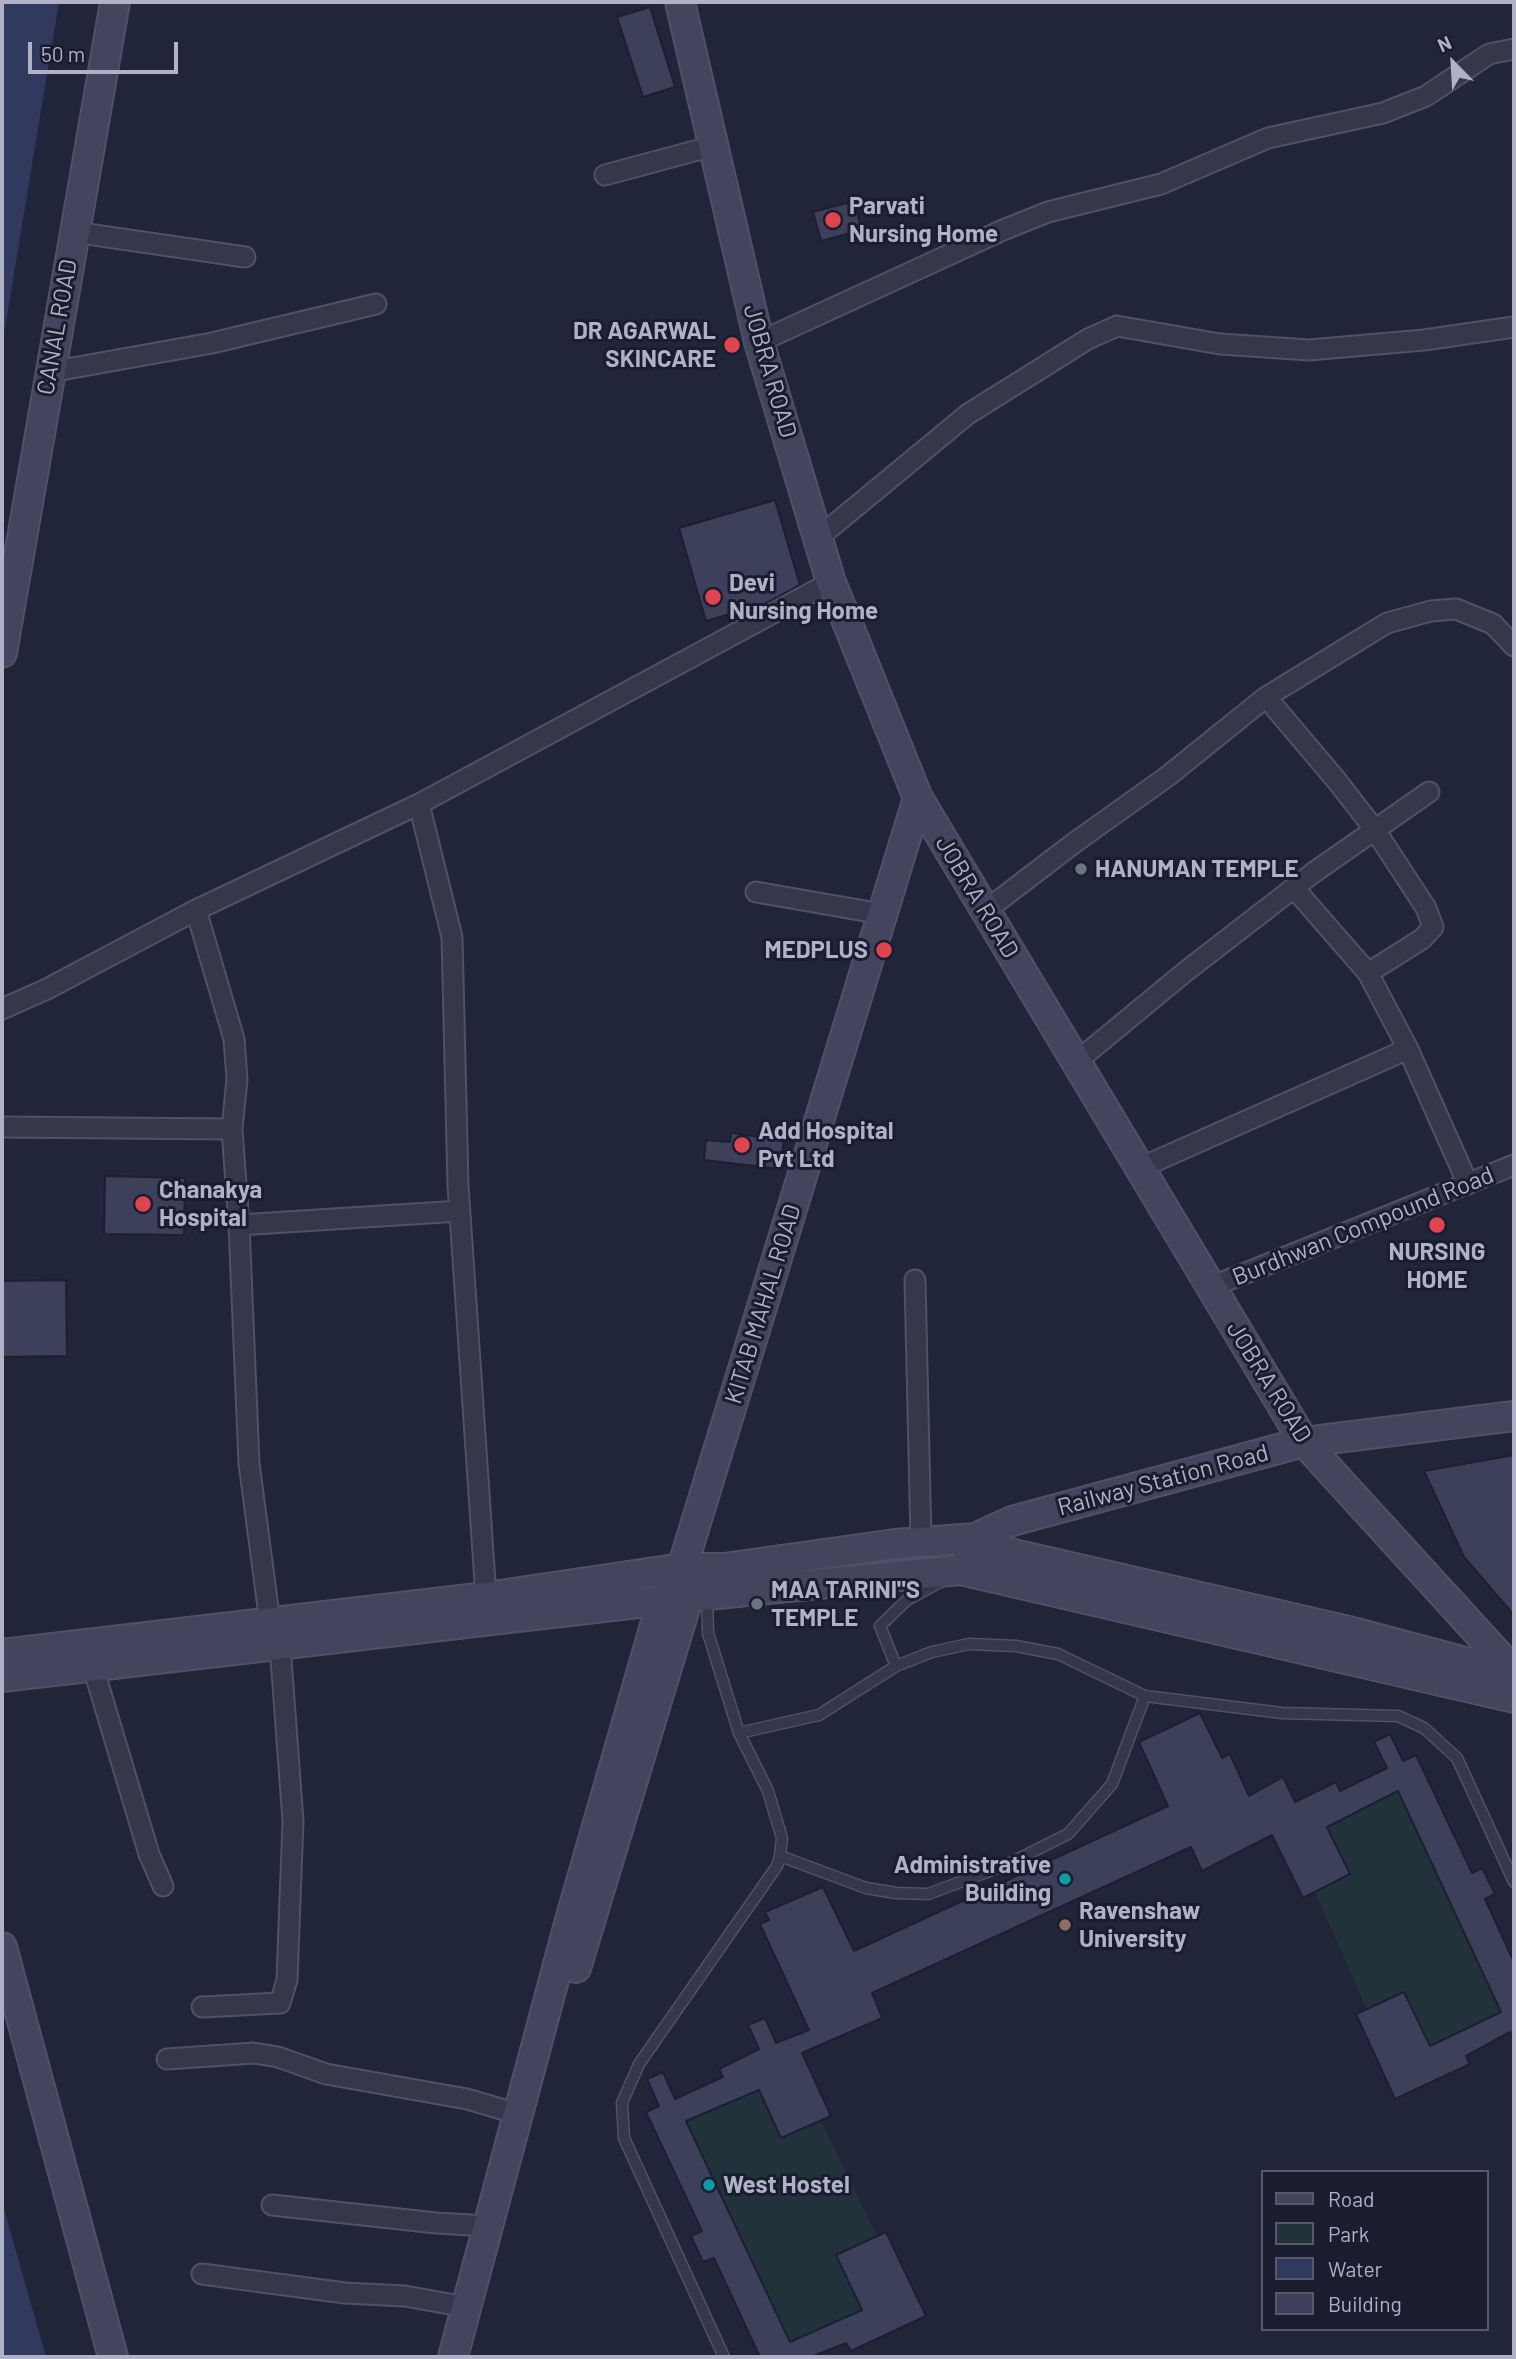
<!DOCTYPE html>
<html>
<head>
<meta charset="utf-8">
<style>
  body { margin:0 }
  #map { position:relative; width:1516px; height:2359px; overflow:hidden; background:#20253a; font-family:Barlow,sans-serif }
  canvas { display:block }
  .frame { position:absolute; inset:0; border:4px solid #afb2c6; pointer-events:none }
  .legend { position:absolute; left:1261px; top:2170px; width:228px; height:161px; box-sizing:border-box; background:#1a1d2f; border:2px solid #56596b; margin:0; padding:9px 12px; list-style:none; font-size:21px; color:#afb2c6 }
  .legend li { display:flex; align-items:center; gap:14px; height:35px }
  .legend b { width:35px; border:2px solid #56596b }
  .north { position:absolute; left:1418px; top:28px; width:70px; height:70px; -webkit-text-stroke:5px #1a1d2f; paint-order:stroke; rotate:336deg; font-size:19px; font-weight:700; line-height:28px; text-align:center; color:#afb2c6 }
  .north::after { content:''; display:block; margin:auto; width:24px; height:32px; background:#afb2c6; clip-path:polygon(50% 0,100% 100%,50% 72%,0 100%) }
  .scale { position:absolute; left:28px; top:42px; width:150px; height:32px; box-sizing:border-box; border:4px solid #afb2c6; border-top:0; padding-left:9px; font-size:21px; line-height:24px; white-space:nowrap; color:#afb2c6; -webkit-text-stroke:5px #1a1d2f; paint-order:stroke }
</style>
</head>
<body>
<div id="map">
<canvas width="1516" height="2359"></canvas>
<div class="frame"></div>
<ul class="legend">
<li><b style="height:9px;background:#42455d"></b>Road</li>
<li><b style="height:19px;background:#22323b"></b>Park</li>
<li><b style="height:19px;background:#32395f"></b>Water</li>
<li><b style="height:19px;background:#3c405a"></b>Building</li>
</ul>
<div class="north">N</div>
<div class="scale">50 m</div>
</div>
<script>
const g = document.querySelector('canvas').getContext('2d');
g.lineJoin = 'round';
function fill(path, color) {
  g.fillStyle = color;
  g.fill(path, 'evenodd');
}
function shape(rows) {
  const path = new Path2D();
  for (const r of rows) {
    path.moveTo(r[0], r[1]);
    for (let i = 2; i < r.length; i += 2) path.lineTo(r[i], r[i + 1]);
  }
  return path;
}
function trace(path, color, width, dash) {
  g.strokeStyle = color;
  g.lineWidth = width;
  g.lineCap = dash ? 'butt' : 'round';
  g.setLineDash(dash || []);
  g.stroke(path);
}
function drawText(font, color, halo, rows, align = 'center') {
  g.font = font + ' Barlow,sans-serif';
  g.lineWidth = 6;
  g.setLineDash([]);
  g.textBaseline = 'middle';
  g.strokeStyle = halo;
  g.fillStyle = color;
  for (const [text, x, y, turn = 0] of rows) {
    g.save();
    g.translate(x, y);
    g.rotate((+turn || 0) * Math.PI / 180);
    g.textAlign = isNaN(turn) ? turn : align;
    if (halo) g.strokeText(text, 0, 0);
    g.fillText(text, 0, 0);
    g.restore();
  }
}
const green = shape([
  [1398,1791,1501,2012,1430,2046,1405,1992,1367,2009,1315,1892,1349,1874,1327,1827],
  [759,2090,781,2137,821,2121,877,2236,836,2255,862,2310,790,2342,686,2121]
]);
const water = shape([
  [2,2,59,2,2,346],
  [2,2202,46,2357,2,2357]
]);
const building = shape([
  [650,7,675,87,643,97,617,17,650,7],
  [854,201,862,230,821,241,813,212,854,201],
  [775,500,800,585,767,603,706,621,679,528,775,500],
  [731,1133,784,1140,780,1169,704,1160,706,1140,730,1142,731,1133],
  [105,1176,185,1178,184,1235,104,1234,105,1176],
  [66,1280,67,1356,2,1357,2,1281,66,1280],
  [1514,1455,1514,1615,1464,1557,1424,1471,1514,1455],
  [1200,1713,1222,1758,1230,1754,1249,1796,1283,1777,1295,1802,1336,1782,1340,1791,1387,1768,1374,1742,1390,1734,1403,1761,1416,1755,1472,1873,1482,1868,1495,1894,1485,1899,1514,1962,1514,2041,1510,2032,1466,2056,1470,2064,1395,2099,1356,2014,1404,1992,1430,2046,1501,2012,1398,1791,1327,1827,1350,1874,1303,1898,1272,1835,1202,1871,1191,1847,872,1993,882,2018,802,2053,831,2116,781,2138,759,2090,686,2121,790,2342,862,2310,836,2255,886,2232,926,2316,851,2351,846,2343,811,2357,755,2357,759,2355,714,2258,703,2262,691,2236,702,2231,646,2112,659,2106,647,2079,663,2072,675,2099,723,2077,719,2069,759,2049,748,2025,765,2018,776,2043,809,2030,760,1924,769,1920,765,1912,823,1887,854,1951,1168,1806,1139,1742,1200,1713]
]);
const lane = shape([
  [707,1596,708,1633,739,1733,768,1791,782,1838,780,1856,777,1866,639,2064,622,2103,624,2138,724,2357],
  [896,1666,880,1626,907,1600,940,1582],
  [739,1733,819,1715,896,1666,932,1652,969,1644,1016,1646,1058,1654,1145,1696,1282,1713,1398,1716,1424,1728,1457,1758,1514,1882],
  [780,1856,866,1888,896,1893,928,1894,1006,1865,1068,1834,1112,1784,1145,1696]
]);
const street = shape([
  [605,175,713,146],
  [74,232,245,257],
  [759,342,1003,230,1048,212,1161,184,1268,138,1383,113,1426,96,1489,54,1514,49],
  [50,372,212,343,376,304],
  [818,538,968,414,1088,339,1117,326,1220,344,1309,350,1424,340,1514,327],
  [1266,697,1337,781,1375,830,1426,908,1433,927,1422,939,1368,973],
  [419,804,452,937,458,1185,486,1597],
  [1294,888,1368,973,1408,1049,1468,1184],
  [756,892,882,914],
  [196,910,234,1039,237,1079,232,1129,239,1225,249,1463,270,1623],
  [985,911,1074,843,1168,776,1266,697,1387,623,1431,611,1456,609,1493,624,1514,646],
  [2,1009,47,989,196,910,419,804,831,582],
  [1076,1062,1185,972,1313,873,1429,792],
  [2,1127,232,1129],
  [1140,1168,1408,1049],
  [239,1225,460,1211],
  [915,1280,921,1541],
  [1211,1287,1514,1165],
  [93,1667,149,1854,163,1886],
  [202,2007,280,2003,287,1980,293,1821,280,1645],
  [167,2059,254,2053,278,2057,326,2074,467,2099,518,2114],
  [272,2205,436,2223,488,2226],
  [202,2274,345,2293,405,2296,466,2307]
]);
const secondary = shape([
  [680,2,759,342,831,582,918,798,1304,1442,1514,1672],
  [2,653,115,2],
  [968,1553,975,1538,1012,1521,1304,1442,1514,1416],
  [2,1654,486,1597,682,1568,724,1568,895,1544,975,1538,988,1548,1349,1631,1514,1675],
  [2,1677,707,1595,960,1570,1514,1698],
  [2,1947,113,2357],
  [576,1968,688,1598,685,1581],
  [453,2357,570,1920,662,1601,682,1568,918,798]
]);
const markers = [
  [833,220,9,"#e0444e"],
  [732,345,9,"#e0444e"],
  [713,597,9,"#e0444e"],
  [1081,869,7,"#6b7280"],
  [884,950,9,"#e0444e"],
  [742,1145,9,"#e0444e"],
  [143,1204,9,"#e0444e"],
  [1437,1225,9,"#e0444e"],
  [757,1604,7,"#6b7280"],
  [1065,1879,7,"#0f9aa8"],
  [1065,1925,7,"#8d6e63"],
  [709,2185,7,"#0f9aa8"]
];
const poiNames = [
  ["Parvati",849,206],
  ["Nursing Home",849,234],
  ["DR AGARWAL",716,331,"right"],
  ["SKINCARE",716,359,"right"],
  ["Devi",729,583],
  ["Nursing Home",729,611],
  ["HANUMAN TEMPLE",1095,869],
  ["MEDPLUS",868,950,"right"],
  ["Add Hospital",758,1131],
  ["Pvt Ltd",758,1159],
  ["Chanakya",159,1190],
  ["Hospital",159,1218],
  ["NURSING",1437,1252,"center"],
  ["HOME",1437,1280,"center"],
  ["MAA TARINI\"S",771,1590],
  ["TEMPLE",771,1618],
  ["Administrative",1051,1865,"right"],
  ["Building",1051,1893,"right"],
  ["Ravenshaw",1079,1911],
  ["University",1079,1939],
  ["West Hostel",723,2185]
];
const streetNames = [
  ["CANAL ROAD",57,327,-80],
  ["JOBRA ROAD",770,371,74],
  ["JOBRA ROAD",977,897,59],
  ["Burdhwan Compound Road",1363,1226,-22],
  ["KITAB MAHAL ROAD",763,1304,-73],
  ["JOBRA ROAD",1269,1382,58],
  ["Railway Station Road",1163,1480,-15]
];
fill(green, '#22323b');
fill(water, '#32395f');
fill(building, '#3c405a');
trace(building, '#1c1f31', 2);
trace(lane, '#4f5265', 13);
trace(street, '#4f5265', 23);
trace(secondary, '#4f5265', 32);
trace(lane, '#34384a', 10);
trace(street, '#34384a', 19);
trace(secondary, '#42455d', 28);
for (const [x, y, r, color] of markers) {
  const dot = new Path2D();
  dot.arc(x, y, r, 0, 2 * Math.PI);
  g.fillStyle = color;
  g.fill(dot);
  trace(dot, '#1a1d2f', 2.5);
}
drawText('bold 24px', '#afb2c6', '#1a1d2f', poiNames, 'left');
drawText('24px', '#afb2c6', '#1a1d2f', streetNames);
</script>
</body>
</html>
